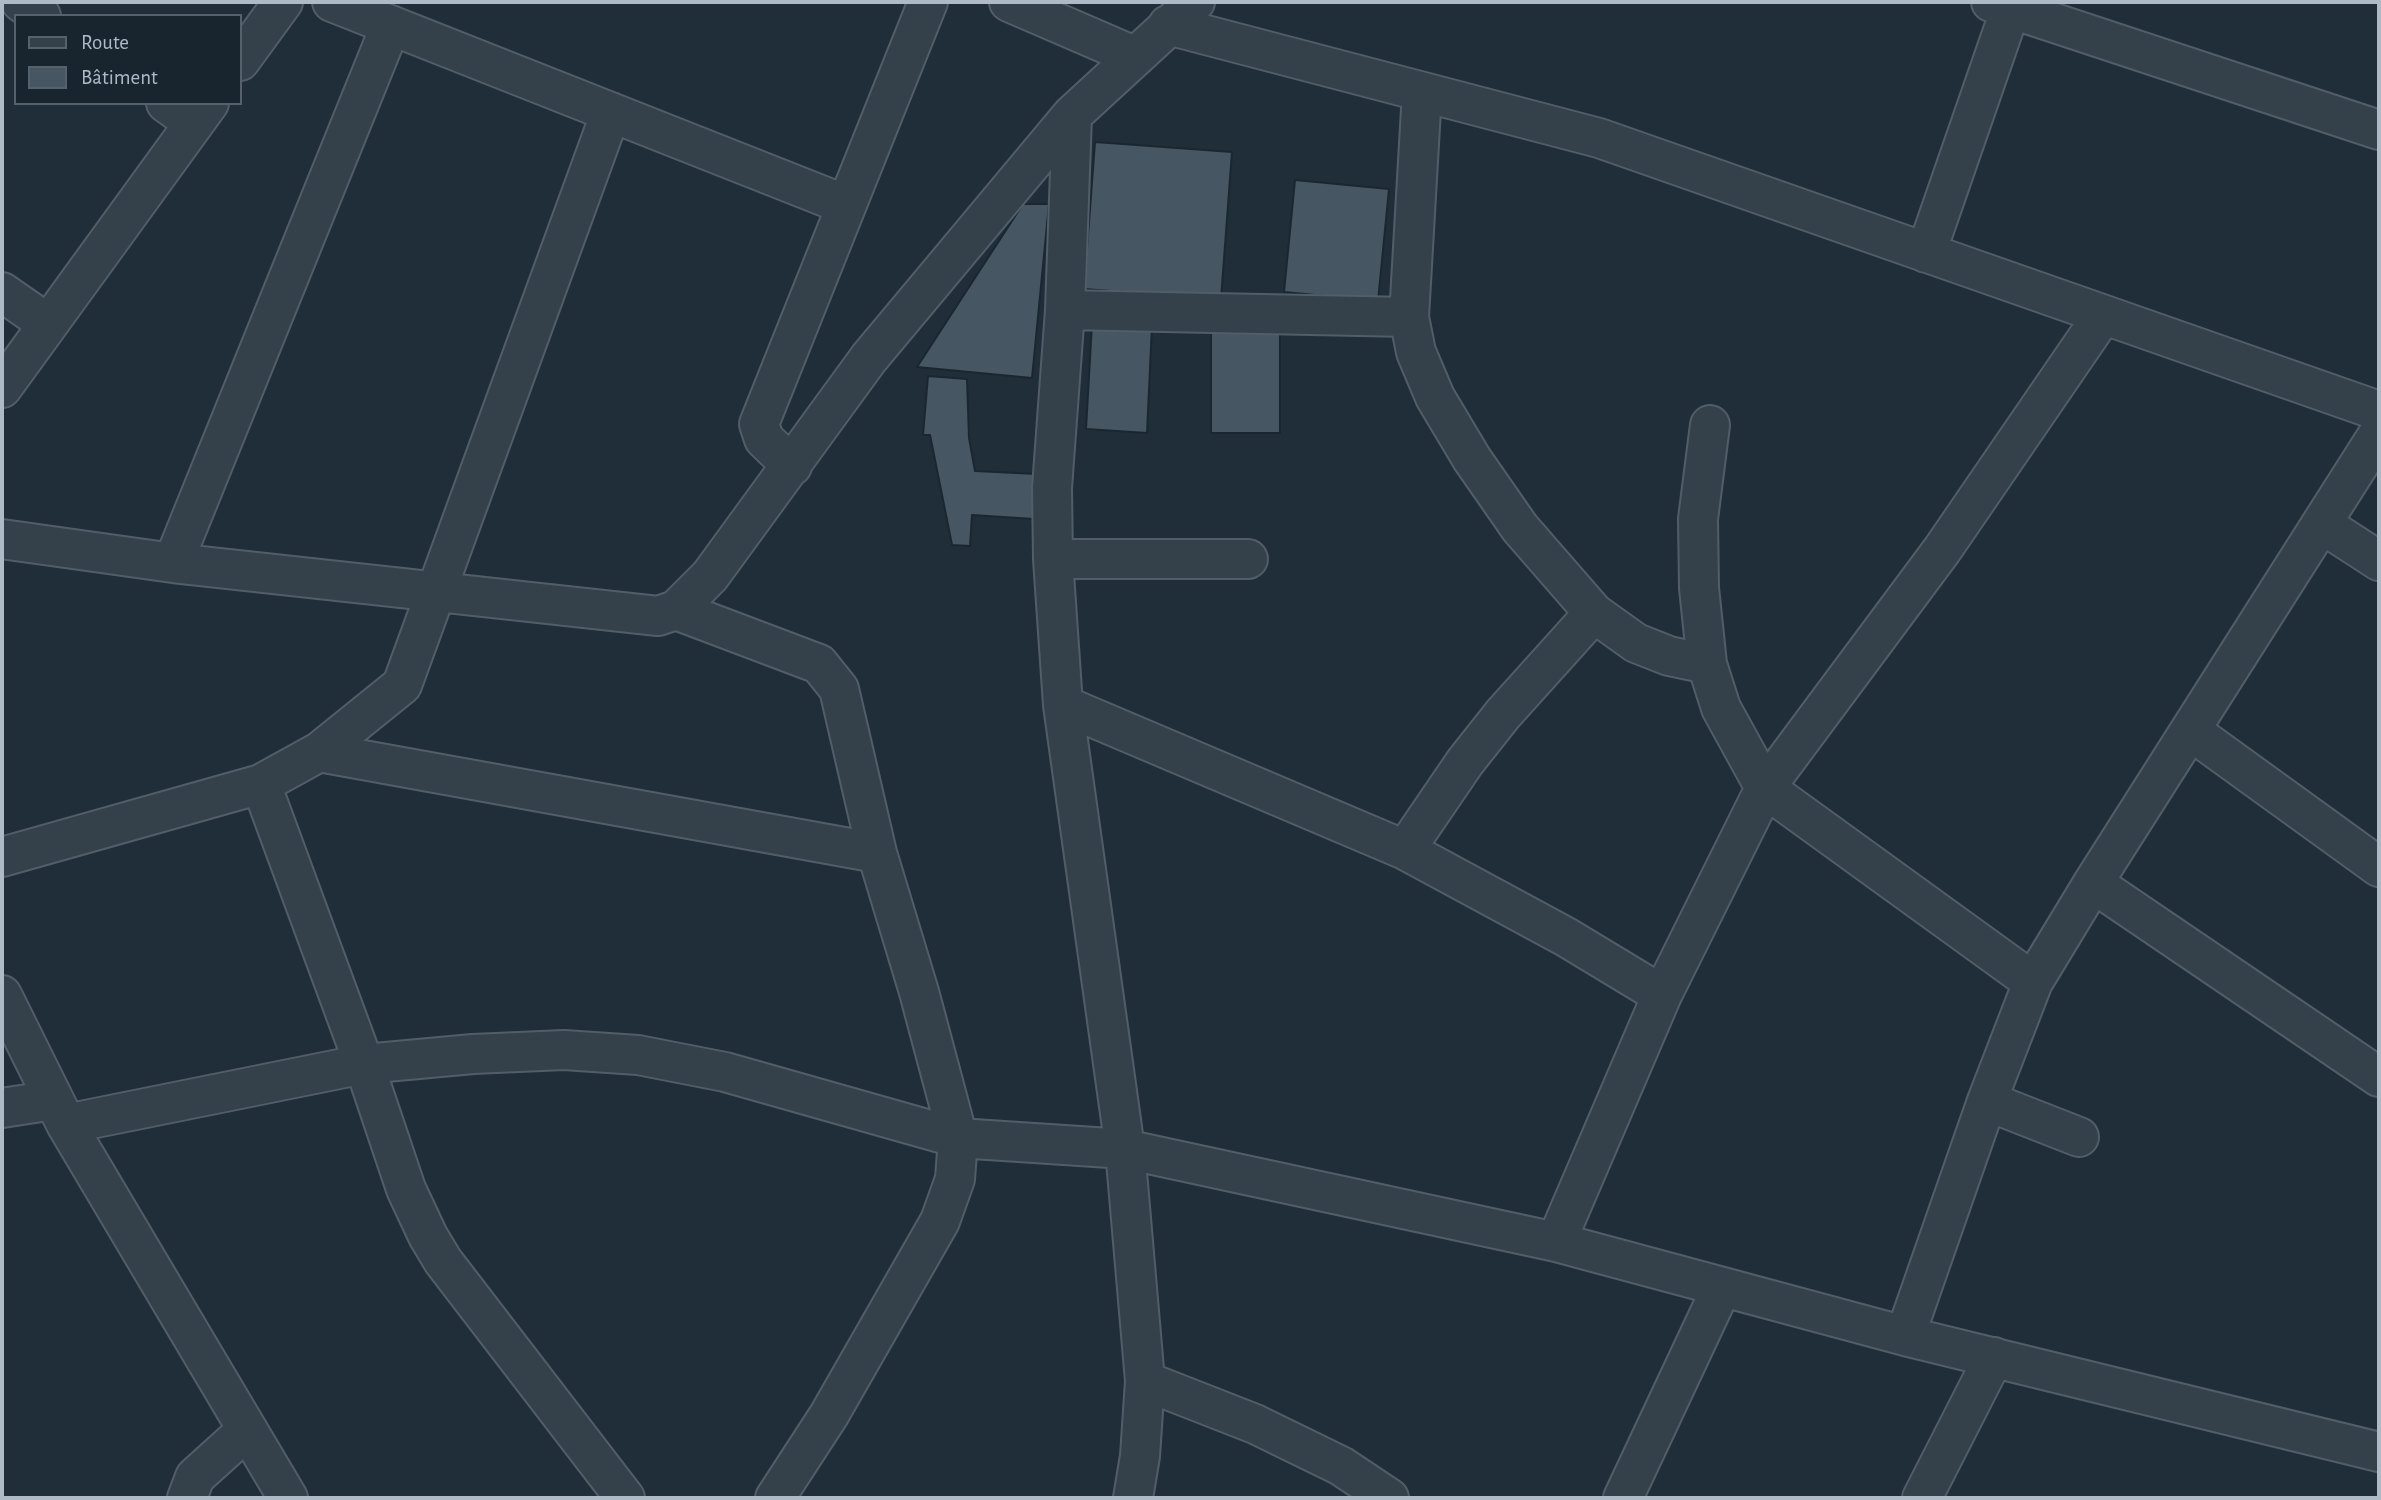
<!DOCTYPE html>
<html>
<head>
<meta charset="utf-8">
<style>
  body { margin:0 }
  #map { position:relative; width:2381px; height:1500px; overflow:hidden; background:#202e3a; font-family:"Alegreya Sans",sans-serif }
  canvas { display:block }
  .frame { position:absolute; inset:0; border:4px solid #aebbc6; pointer-events:none }
  .legend { position:absolute; left:14px; top:14px; width:228px; height:91px; box-sizing:border-box; background:#19252e; border:2px solid #55616b; margin:0; padding:9px 12px; list-style:none; font-size:21px; color:#aebbc6 }
  .legend li { display:flex; align-items:center; gap:14px; height:35px }
  .legend b { width:35px; border:2px solid #55616b }
</style>
</head>
<body>
<div id="map">
<canvas width="2381" height="1500"></canvas>
<div class="frame"></div>
<ul class="legend">
<li><b style="height:9px;background:#34404a"></b>Route</li>
<li><b style="height:19px;background:#465663"></b>Bâtiment</li>
</ul>
</div>
<script>
const g = document.querySelector('canvas').getContext('2d');
g.lineJoin = 'round';
function fill(path, color) {
  g.fillStyle = color;
  g.fill(path, 'evenodd');
}
function shape(rows) {
  const path = new Path2D();
  for (const r of rows) {
    path.moveTo(r[0], r[1]);
    for (let i = 2; i < r.length; i += 2) path.lineTo(r[i], r[i + 1]);
  }
  return path;
}
function trace(path, color, width, dash) {
  g.strokeStyle = color;
  g.lineWidth = width;
  g.lineCap = dash ? 'butt' : 'round';
  g.setLineDash(dash || []);
  g.stroke(path);
}
const building = shape([
  [1095,142,1232,152,1221,299,1084,289,1095,142],
  [1295,180,1389,189,1378,301,1284,292,1295,180],
  [1023,204,1049,204,1032,378,917,367,1023,204],
  [1211,320,1280,320,1280,433,1211,433,1211,320],
  [1092,323,1152,326,1147,433,1086,429,1092,323],
  [928,376,967,379,969,438,975,471,1037,474,1034,519,972,515,970,546,952,545,930,435,923,435,928,376]
]);
const minor = shape([
  [21,2,41,16],
  [332,2,846,205],
  [1009,2,1134,56],
  [1991,2,2379,130],
  [1168,25,1599,138,2379,411],
  [240,61,283,2],
  [1422,92,1409,317,1416,352,1435,397,1472,459,1520,528,1594,613,1636,643,1669,656,1707,664],
  [166,103,194,123],
  [1072,115,1065,310,1052,488,1053,559,1063,705,1125,1149,1145,1381,1140,1456,1133,1498],
  [1926,253,2013,2],
  [2,292,48,324],
  [1065,310,1409,317],
  [2,388,209,103],
  [1710,425,1698,519,1699,588,1707,664,1721,708,1765,788,2033,982],
  [792,466,764,439,759,424,928,2],
  [2322,524,2379,561],
  [2,539,173,563,658,616,676,610,710,576,869,358,1072,115,1195,2],
  [1053,559,1248,559],
  [173,563,391,25],
  [676,610,819,664,839,689,877,853,919,992,958,1138,955,1179,940,1221,829,1415,775,1498],
  [1063,705,1405,850,1566,937,1662,995],
  [2191,731,2379,867],
  [319,752,877,853],
  [261,784,364,1064,406,1189,428,1236,443,1261,625,1498],
  [1405,850,1465,762,1503,714,1594,613],
  [2,857,261,784,319,752,402,685,611,112],
  [2093,883,2379,1077],
  [2,995,66,1124,288,1498],
  [1987,1101,2079,1137],
  [2,1108,54,1100],
  [66,1124,364,1064,473,1054,564,1050,638,1055,725,1072,958,1138,1125,1149,1556,1242,1905,1336,2379,1452],
  [1556,1242,1662,995,1765,788,1942,550,2103,315],
  [1905,1336,1987,1101,2033,982,2093,883,2379,433],
  [1145,1381,1255,1424,1341,1466,1389,1498],
  [187,1498,195,1477,247,1430],
  [1623,1498,1722,1287],
  [1922,1498,1994,1357]
]);
fill(building, '#465663');
trace(building, '#1b2730', 2);
trace(minor, '#515e68', 42);
trace(minor, '#34404a', 38);
</script>
</body>
</html>
